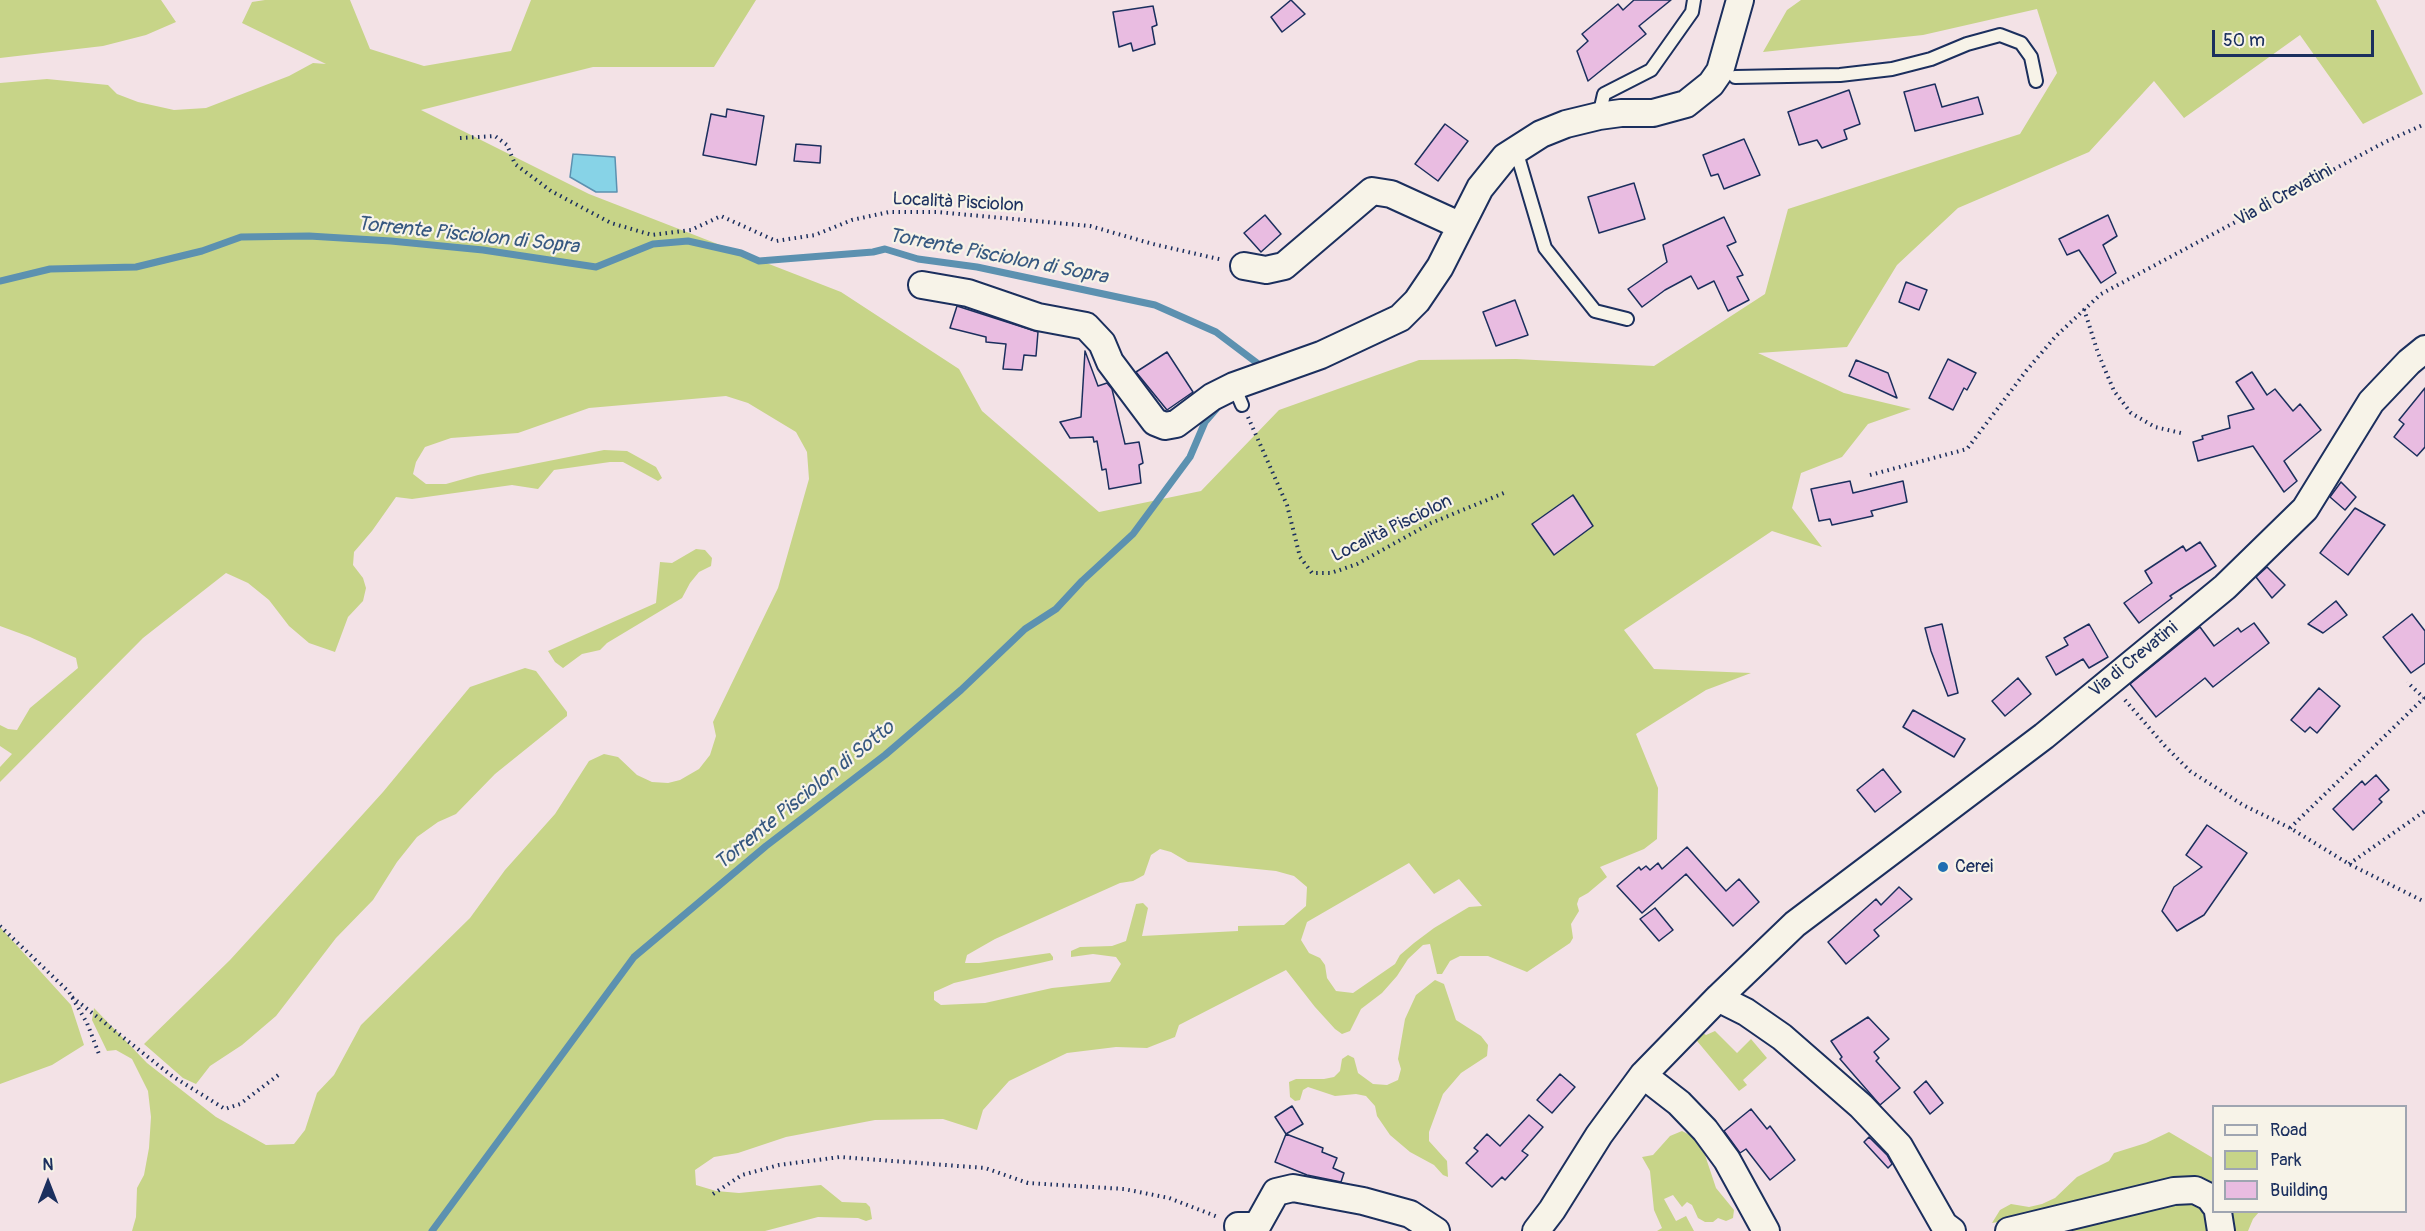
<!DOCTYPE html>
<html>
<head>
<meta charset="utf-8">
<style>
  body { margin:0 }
  #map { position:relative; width:2425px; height:1231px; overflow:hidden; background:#f3e2e6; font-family:Pangolin,sans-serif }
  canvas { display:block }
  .legend { position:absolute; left:2212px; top:1105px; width:195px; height:108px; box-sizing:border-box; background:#f7f3e8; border:2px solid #9fa5b1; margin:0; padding:8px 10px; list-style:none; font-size:18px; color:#1b2f5e }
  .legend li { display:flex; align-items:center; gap:12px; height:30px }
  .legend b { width:30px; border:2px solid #9fa5b1 }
  .north { position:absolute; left:18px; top:1153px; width:60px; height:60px; -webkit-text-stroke:4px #f7f3e8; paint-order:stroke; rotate:0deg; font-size:16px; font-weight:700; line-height:24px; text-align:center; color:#1b2f5e }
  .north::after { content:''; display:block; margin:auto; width:21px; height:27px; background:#1b2f5e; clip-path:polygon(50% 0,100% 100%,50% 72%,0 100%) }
  .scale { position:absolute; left:2212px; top:30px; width:162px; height:27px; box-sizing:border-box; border:3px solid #1b2f5e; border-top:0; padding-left:8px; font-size:18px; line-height:21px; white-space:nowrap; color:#1b2f5e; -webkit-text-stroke:4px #f7f3e8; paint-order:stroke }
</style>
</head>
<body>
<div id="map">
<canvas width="2425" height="1231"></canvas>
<ul class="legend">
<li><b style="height:8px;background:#f7f3e8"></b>Road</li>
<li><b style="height:16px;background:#c7d488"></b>Park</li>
<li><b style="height:16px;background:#e9bce1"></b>Building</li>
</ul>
<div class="north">N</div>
<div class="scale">50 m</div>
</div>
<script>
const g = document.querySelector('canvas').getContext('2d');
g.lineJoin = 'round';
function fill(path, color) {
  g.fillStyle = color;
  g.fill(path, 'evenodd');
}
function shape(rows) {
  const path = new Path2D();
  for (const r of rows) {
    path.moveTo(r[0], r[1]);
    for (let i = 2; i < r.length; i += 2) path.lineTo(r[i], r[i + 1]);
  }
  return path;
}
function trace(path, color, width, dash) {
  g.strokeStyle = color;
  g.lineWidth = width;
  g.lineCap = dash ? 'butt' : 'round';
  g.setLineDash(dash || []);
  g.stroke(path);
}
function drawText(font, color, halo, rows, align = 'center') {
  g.font = font + ' Pangolin,sans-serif';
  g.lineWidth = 4.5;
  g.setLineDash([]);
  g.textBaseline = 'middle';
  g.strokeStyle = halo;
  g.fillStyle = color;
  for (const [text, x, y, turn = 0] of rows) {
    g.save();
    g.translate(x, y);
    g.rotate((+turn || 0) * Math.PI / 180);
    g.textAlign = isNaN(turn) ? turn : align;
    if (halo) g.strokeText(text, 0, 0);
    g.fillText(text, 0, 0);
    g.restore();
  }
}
const green = shape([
  [0,0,161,0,176,22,146,35,103,46,0,58],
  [265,0,350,0,370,49,424,66,511,51,531,0,756,0,714,67,593,67,421,110,589,194,841,292,959,369,982,411,1099,512,1201,491,1279,410,1419,360,1516,359,1654,366,1765,294,1788,209,2020,134,2057,73,2037,9,1923,35,1763,52,1787,10,1801,0,2376,0,2423,94,2363,124,2300,35,2184,118,2154,81,2089,152,1958,208,1897,265,1847,347,1758,353,1844,393,1911,409,1868,424,1842,457,1801,473,1792,508,1822,547,1772,531,1624,630,1654,669,1751,673,1706,690,1636,734,1658,788,1657,839,1644,849,1600,867,1607,877,1588,893,1579,898,1577,904,1579,911,1571,924,1573,938,1570,943,1527,972,1488,956,1460,956,1450,961,1442,974,1437,974,1430,944,1423,945,1408,959,1397,976,1382,993,1361,1009,1350,1031,1342,1034,1335,1029,1315,1007,1286,970,1179,1025,1175,1037,1147,1048,1116,1047,1067,1053,1009,1081,983,1110,977,1130,943,1119,875,1120,786,1137,738,1153,714,1157,695,1170,696,1185,716,1191,739,1193,821,1185,842,1202,866,1203,870,1207,872,1219,866,1221,858,1218,818,1217,765,1231,132,1231,136,1217,137,1188,144,1175,149,1148,151,1117,148,1091,132,1059,116,1050,107,1051,92,1020,94,1008,147,1063,216,1117,266,1145,294,1144,305,1130,317,1093,334,1075,361,1025,470,918,505,870,555,814,589,761,604,754,618,757,637,775,652,782,668,783,680,780,699,769,710,755,716,736,713,722,778,588,809,479,807,452,796,432,748,403,726,396,589,408,518,433,451,438,425,447,416,462,413,474,426,484,446,484,478,475,604,450,627,451,656,467,662,478,658,481,623,462,610,462,554,470,538,489,512,485,412,499,396,497,372,531,354,552,353,565,363,578,366,588,363,601,348,617,335,652,309,643,289,626,269,600,248,583,226,573,143,638,0,782,0,767,12,754,0,746,0,725,8,729,17,730,30,708,78,668,76,658,30,637,0,626,0,83,47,79,108,85,117,94,138,102,174,110,206,108,289,76,313,63,326,64,242,23,252,2],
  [1160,849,1171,852,1188,862,1276,871,1294,876,1307,887,1306,906,1284,925,1238,926,1238,931,1142,936,1148,908,1143,903,1136,904,1126,941,1112,946,1080,947,1071,951,1071,957,1093,954,1116,957,1121,964,1110,982,1052,988,985,1003,941,1005,934,1000,934,992,954,983,1053,960,1053,957,1050,953,979,963,965,963,967,955,995,939,1120,883,1133,881,1144,875,1151,855],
  [1409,863,1434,894,1459,879,1482,906,1469,907,1434,928,1414,943,1400,955,1395,964,1353,993,1336,991,1327,978,1325,965,1320,958,1309,953,1301,940,1307,922],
  [696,549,705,550,712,558,711,566,699,572,690,583,682,598,607,643,600,650,582,654,563,668,555,662,548,651,656,603,660,562,672,563],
  [525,668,536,671,567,712,567,716,495,774,456,814,438,822,417,837,397,862,373,900,336,938,276,1016,242,1045,210,1066,196,1084,183,1078,144,1044,230,960,335,845,383,792,470,687],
  [0,927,71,1005,84,1045,52,1065,0,1084],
  [1435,980,1444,984,1456,1020,1481,1036,1488,1045,1487,1056,1461,1073,1443,1094,1429,1132,1429,1141,1447,1161,1448,1177,1443,1175,1434,1165,1410,1152,1390,1135,1377,1116,1375,1106,1366,1096,1356,1094,1335,1096,1308,1087,1303,1090,1300,1100,1295,1101,1290,1097,1289,1082,1296,1079,1324,1079,1334,1077,1340,1071,1342,1059,1348,1055,1354,1058,1358,1073,1373,1084,1387,1085,1398,1080,1401,1069,1398,1059,1405,1019,1416,995],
  [1699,1030,1706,1035,1715,1031,1737,1053,1751,1039,1767,1058,1743,1080,1747,1085,1739,1091,1692,1035],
  [1682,1131,1692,1136,1705,1155,1716,1188,1734,1210,1733,1218,1726,1221,1718,1218,1713,1222,1705,1222,1698,1218,1692,1205,1687,1202,1682,1207,1673,1195,1664,1199,1676,1221,1686,1216,1694,1231,1657,1231,1662,1228,1654,1210,1650,1171,1642,1157,1653,1155,1670,1136],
  [2169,1132,2213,1158,2213,1188,2209,1181,2201,1177,2188,1178,2043,1214,1992,1223,2000,1210,2011,1204,2029,1207,2042,1204,2055,1198,2077,1177,2109,1161,2114,1153,2146,1143],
  [2202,1198,2213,1231,2034,1231],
  [2225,1212,2259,1212,2253,1219,2248,1231,2231,1231]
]);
const water = shape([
  [573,154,615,157,617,192,596,192,570,177,573,154]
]);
const stream = shape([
  [0,281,50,269,136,267,202,251,241,237,309,236,391,241,483,250,596,267,653,244,688,241,741,253,759,261,873,252,885,249,918,259,977,267,1155,305,1216,332,1265,369],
  [432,1231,634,957,766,846,885,755,961,690,1025,629,1056,609,1082,581,1133,534,1190,457,1205,422,1218,407]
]);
const building = shape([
  [1291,0,1305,14,1282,32,1271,17,1291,0],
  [1634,0,1671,0,1639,26,1646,34,1588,81,1577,51,1588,41,1582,34,1618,4,1623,10,1634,0],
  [1153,6,1157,25,1152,27,1155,44,1133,51,1131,43,1119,47,1113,12,1153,6],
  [1935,84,1942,107,1978,97,1983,114,1915,131,1904,92,1935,84],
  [1849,90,1860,124,1844,130,1847,139,1822,148,1817,140,1799,145,1788,112,1849,90],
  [727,109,764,116,756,165,703,155,711,114,726,117,727,109],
  [1445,124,1468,141,1438,181,1415,164,1445,124],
  [1744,139,1760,175,1724,189,1718,174,1711,176,1703,155,1744,139],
  [796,144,821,146,820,163,794,161,796,144],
  [1634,183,1645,219,1599,233,1588,197,1634,183],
  [1265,215,1281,234,1261,252,1244,233,1265,215],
  [2108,215,2117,236,2103,245,2116,273,2101,283,2079,250,2067,255,2059,239,2108,215],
  [1724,217,1736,242,1727,246,1743,275,1737,277,1749,300,1728,311,1714,281,1698,289,1691,276,1665,290,1642,307,1628,289,1667,262,1663,245,1724,217],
  [1906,282,1927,290,1919,310,1899,302,1906,282],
  [1515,300,1528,335,1496,346,1483,312,1515,300],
  [957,306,1038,332,1036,356,1024,355,1022,370,1003,369,1006,344,986,342,986,337,950,328,957,306],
  [1085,351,1098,386,1107,383,1112,389,1125,444,1139,442,1143,463,1139,465,1141,483,1109,489,1106,469,1102,470,1097,441,1094,442,1093,437,1070,438,1060,422,1081,417,1085,351],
  [1167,352,1193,392,1167,410,1136,372,1167,352],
  [1948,359,1976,373,1967,390,1964,388,1953,410,1929,398,1948,359],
  [1856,360,1888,373,1897,398,1849,376,1856,360],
  [2252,372,2267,395,2275,389,2293,411,2300,404,2321,430,2284,461,2297,481,2284,492,2253,446,2198,461,2193,442,2203,439,2202,436,2230,428,2228,416,2254,409,2236,382,2252,372],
  [2425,388,2425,447,2417,456,2394,437,2404,424,2399,420,2425,388],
  [1850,481,1853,493,1903,481,1907,502,1871,511,1873,516,1832,525,1830,519,1819,521,1811,489,1850,481],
  [2341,482,2356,497,2345,510,2330,497,2341,482],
  [1573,495,1593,526,1554,555,1532,524,1573,495],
  [2355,508,2385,525,2348,575,2320,553,2355,508],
  [2200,542,2216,566,2170,596,2172,598,2139,623,2124,603,2152,583,2145,571,2183,546,2186,551,2200,542],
  [2267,567,2285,585,2272,598,2256,577,2267,567],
  [2336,601,2347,615,2323,633,2308,624,2336,601],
  [2412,614,2425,631,2425,663,2411,673,2383,637,2412,614],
  [2254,623,2269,643,2213,687,2205,678,2156,717,2130,684,2200,627,2214,646,2238,628,2241,632,2254,623],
  [1942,624,1958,693,1948,696,1931,651,1925,628,1942,624],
  [2089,624,2108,657,2089,668,2083,659,2056,675,2046,657,2068,645,2064,638,2089,624],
  [2018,678,2031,694,2005,716,1992,701,2018,678],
  [2319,688,2340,706,2317,733,2310,727,2305,732,2291,720,2319,688],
  [1913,710,1965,739,1954,757,1903,727,1913,710],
  [1883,769,1901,792,1875,812,1857,790,1883,769],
  [2376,775,2389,790,2379,799,2382,802,2353,830,2333,809,2362,781,2365,785,2376,775],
  [2207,825,2247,853,2204,915,2177,931,2162,911,2174,887,2202,867,2186,855,2207,825],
  [1687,847,1726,891,1739,879,1759,902,1733,926,1686,874,1642,913,1617,886,1639,867,1641,870,1646,866,1650,870,1658,863,1662,869,1687,847],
  [1899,887,1912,899,1874,930,1879,936,1846,964,1828,942,1876,899,1881,905,1899,887],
  [1655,908,1673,930,1659,941,1640,919,1655,908],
  [1868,1017,1889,1039,1874,1052,1879,1058,1876,1061,1900,1088,1880,1105,1840,1059,1842,1057,1831,1041,1868,1017],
  [1560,1074,1575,1087,1552,1113,1537,1100,1560,1074],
  [1926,1081,1943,1103,1930,1114,1914,1092,1926,1081],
  [1292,1106,1303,1124,1286,1134,1275,1117,1292,1106],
  [1751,1109,1767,1129,1770,1126,1795,1160,1770,1180,1746,1149,1740,1153,1724,1131,1751,1109],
  [1529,1115,1543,1127,1522,1151,1528,1155,1505,1180,1502,1177,1492,1187,1466,1163,1478,1151,1474,1148,1487,1134,1500,1146,1529,1115],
  [1286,1134,1323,1148,1322,1152,1337,1158,1333,1168,1344,1173,1341,1182,1307,1175,1275,1162,1286,1134],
  [1869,1137,1887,1155,1892,1164,1888,1168,1864,1142,1869,1137]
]);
const path = shape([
  [460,138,495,136,507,145,515,164,551,191,611,223,652,235,691,230,721,216,776,241,815,235,852,220,889,212,937,212,1090,226,1153,244,1223,260],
  [2084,309,2098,353,2114,391,2131,413,2155,427,2181,433],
  [1248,417,1287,505,1300,557,1312,573,1331,573,1357,564,1431,523,1504,493],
  [1870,475,1967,449,2026,371,2056,336,2101,294,2385,142,2425,124],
  [2125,700,2165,746,2190,771,2243,805,2290,828,2349,864,2425,902],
  [2290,828,2424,698,2407,682],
  [2349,864,2425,811],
  [0,926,69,992,87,1023,99,1054],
  [72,997,172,1076,225,1109,240,1104,281,1073],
  [713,1194,742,1175,779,1165,840,1157,985,1168,1028,1183,1124,1189,1169,1198,1218,1217]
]);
const service = shape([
  [1735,77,1840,75,1892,69,1931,59,1967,44,2000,35,2021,43,2031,57,2036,81],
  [1599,116,1604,94,1651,70,1692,12,1694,0],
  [1516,150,1545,248,1595,311,1627,319],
  [1234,386,1242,405]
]);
const minor = shape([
  [1244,266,1266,270,1284,266,1372,191,1391,194,1459,225],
  [922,285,968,293,1038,317,1086,326,1102,343,1110,362,1155,422,1165,426,1176,424,1212,397,1234,386,1321,355,1400,318,1417,301,1440,267,1480,188,1505,157,1541,134,1566,124,1599,116,1621,113,1653,113,1686,104,1711,84,1720,71,1740,0],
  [1718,998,1746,1012,1782,1037,1861,1106,1899,1146,1944,1225,1952,1231],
  [1643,1075,1679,1103,1705,1130,1727,1160,1766,1231],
  [2218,1212,2221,1231],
  [1238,1226,1257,1226,1276,1192,1293,1188,1363,1201,1410,1214,1436,1231],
  [1536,1231,1552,1210,1599,1135,1643,1075,1718,998,1795,924,2044,736,2225,587,2305,509,2371,402,2409,362,2425,349],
  [2009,1231,2174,1191,2195,1190,2209,1197,2214,1204]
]);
const markers = [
  [1943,867,6,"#1f6fb2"]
];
const streetNames = [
  ["Via di Crevatini",2284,196,-29],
  ["Località Pisciolon",958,203,3],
  ["Località Pisciolon",1392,529,-26],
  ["Via di Crevatini",2134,660,-39]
];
const poiNames = [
  ["Cerei",1955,867]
];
const waterNames = [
  ["Torrente Pisciolon di Sopra",468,236,6],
  ["Torrente Pisciolon di Sopra",998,257,11],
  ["Torrente Pisciolon di Sotto",805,796,-39]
];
fill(green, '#c7d488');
fill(water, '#87d3e7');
trace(water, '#5c91b0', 1.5);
trace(stream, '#5c91b0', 7);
fill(building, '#e9bce1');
trace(building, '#1b2f5e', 1.5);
trace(service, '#1b2f5e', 16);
trace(minor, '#1b2f5e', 30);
trace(path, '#1b2f5e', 4, [1.5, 4.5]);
trace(service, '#f7f3e8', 12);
trace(minor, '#f7f3e8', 26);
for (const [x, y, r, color] of markers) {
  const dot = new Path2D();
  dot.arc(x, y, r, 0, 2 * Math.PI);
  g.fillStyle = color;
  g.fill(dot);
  trace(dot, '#f7f3e8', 2);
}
drawText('18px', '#1b2f5e', '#f7f3e8', streetNames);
drawText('18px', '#1b2f5e', '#f7f3e8', poiNames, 'left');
drawText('italic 20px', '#365880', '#f7f3e8', waterNames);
</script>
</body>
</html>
